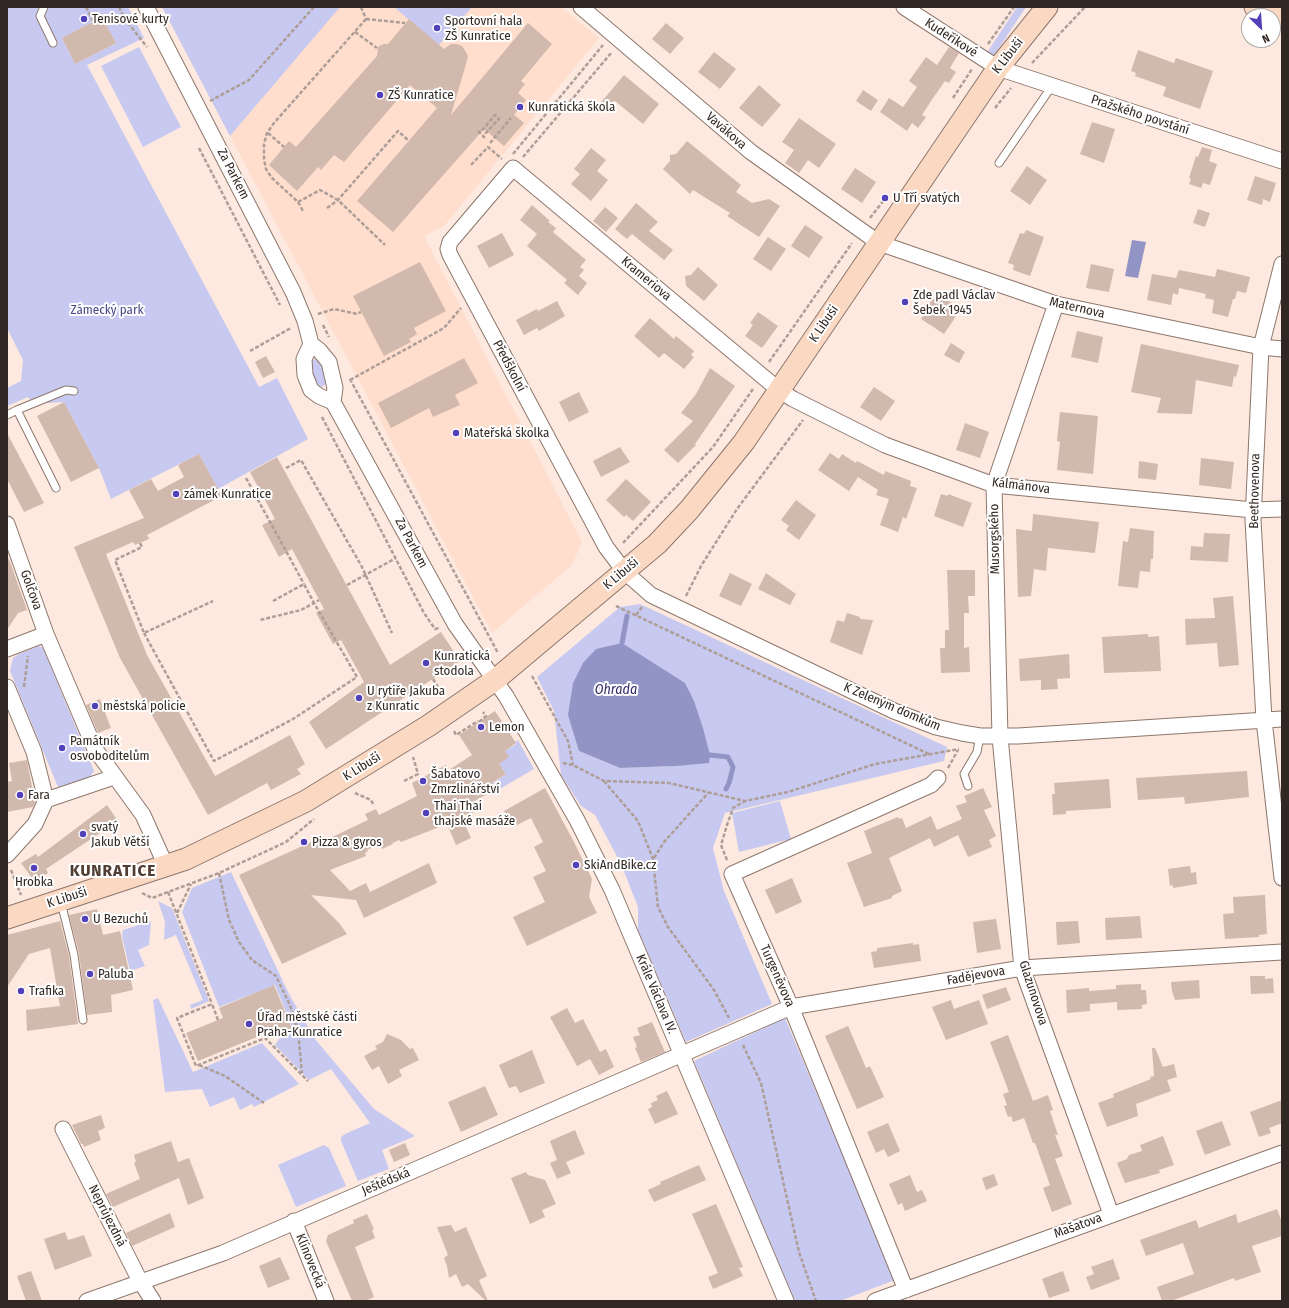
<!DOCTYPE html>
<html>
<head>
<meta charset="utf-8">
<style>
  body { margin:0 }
  #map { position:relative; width:1289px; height:1308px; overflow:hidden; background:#fde9df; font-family:"Fira Sans Condensed",sans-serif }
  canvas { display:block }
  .frame { position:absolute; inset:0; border:8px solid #312824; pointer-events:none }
  .north { position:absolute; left:1241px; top:8px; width:40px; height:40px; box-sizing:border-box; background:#fff; border:1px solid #ada9a7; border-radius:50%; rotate:155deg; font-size:11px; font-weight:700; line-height:16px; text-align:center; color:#312824 }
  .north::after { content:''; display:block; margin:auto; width:14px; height:18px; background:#5240b8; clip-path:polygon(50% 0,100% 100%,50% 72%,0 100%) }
</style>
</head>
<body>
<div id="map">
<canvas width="1289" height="1308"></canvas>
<div class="frame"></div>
<div class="north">N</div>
</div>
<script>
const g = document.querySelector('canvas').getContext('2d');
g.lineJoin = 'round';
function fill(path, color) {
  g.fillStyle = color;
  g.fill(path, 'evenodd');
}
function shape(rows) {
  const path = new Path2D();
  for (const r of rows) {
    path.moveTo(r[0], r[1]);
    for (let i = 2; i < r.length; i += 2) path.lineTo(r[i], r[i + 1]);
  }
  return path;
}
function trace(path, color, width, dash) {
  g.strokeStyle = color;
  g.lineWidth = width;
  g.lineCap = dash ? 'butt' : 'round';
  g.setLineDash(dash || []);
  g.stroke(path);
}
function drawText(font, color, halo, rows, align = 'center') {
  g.font = font + ' "Fira Sans Condensed",sans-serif';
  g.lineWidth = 4;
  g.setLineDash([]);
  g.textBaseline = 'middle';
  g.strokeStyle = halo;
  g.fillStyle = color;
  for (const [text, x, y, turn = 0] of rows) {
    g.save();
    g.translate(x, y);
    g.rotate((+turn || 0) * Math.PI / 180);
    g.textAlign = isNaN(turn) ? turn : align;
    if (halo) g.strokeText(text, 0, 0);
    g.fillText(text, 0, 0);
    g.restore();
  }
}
const built = shape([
  [162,7,561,7,599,38,444,226,424,236,582,542,572,565,492,633]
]);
const green = shape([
  [7,7,128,7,144,38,87,65,259,387,277,378,308,439,218,489,199,454,111,499,99,468,64,402,33,404,28,397,7,406,7,388,21,381,23,360,7,328],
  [102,17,116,43,75,64,62,38],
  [162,7,340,7,230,136],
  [394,7,472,7,439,45],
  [1017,7,1026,7,995,54,992,56,986,54],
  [139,47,181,127,143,147,101,66],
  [316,359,321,360,327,383,322,387,314,383,310,364,312,360],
  [640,604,947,747,944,761,725,813,713,848,724,891,772,1004,686,1042,638,930,638,907,621,864,595,815,581,806,561,775,554,711,537,677,620,607],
  [622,643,634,652,676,766,620,768,579,751],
  [39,646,43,648,45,653,94,771,90,777,58,787,10,671,13,658,19,654],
  [518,740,534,769,491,794,468,758,482,767,493,783,506,774,499,764,505,751,516,744,515,742],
  [780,801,791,839,739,852,732,813],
  [231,872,289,994,315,1039,374,1109,415,1136,382,1150,389,1169,358,1181,341,1141,341,1137,345,1134,370,1123,331,1069,309,1080,275,1045,279,1039,294,1032,275,985,219,1007,182,912,192,888],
  [158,901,172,908,209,1001,191,1009,190,1005,203,1000,176,935,164,940,165,922],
  [151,921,149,945,138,950,145,966,130,971,122,936,123,930],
  [158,998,193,1072,262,1043,299,1084,254,1107,252,1104,240,1110,234,1097,210,1107,202,1089,165,1092,153,1000],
  [785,1018,895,1280,840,1301,795,1301,694,1061],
  [324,1145,329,1148,346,1186,296,1207,278,1165]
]);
const water = shape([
  [1132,240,1146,242,1138,278,1125,276],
  [622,643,685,683,694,701,703,728,710,755,709,763,676,766,620,768,579,751,568,715,573,683,583,663,596,649]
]);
const stream = shape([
  [622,643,627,616],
  [710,755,728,757,733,767,729,783,726,789]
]);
const building = shape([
  [102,17,116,43,75,64,62,38],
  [409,19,444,49,451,44,457,44,462,46,466,52,468,57,451,115,528,23,552,44,521,81,525,84,518,93,526,100,514,115,524,123,504,146,484,129,393,232,357,201,437,108,410,85,344,162,334,155,321,170,318,167,297,191,269,165,289,141,296,147,377,56,378,47,383,44,388,44],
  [666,23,684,38,670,54,652,39],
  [949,47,959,53,950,68,956,72,949,83,945,81,933,98,922,115,926,117,918,128,912,123,907,131,880,112,889,98,903,107,917,87,909,81,926,57,937,65],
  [1138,50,1174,63,1176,58,1213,71,1200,109,1163,96,1166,87,1135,76,1136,73,1131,71],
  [714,52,736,69,720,89,698,72],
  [624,75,659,104,643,124,615,101,598,106],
  [759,85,781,105,762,127,739,108],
  [863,90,878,100,871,111,856,101],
  [799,118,836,144,819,168,808,160,799,173,785,163,794,150,782,142],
  [1092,122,1115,129,1104,163,1080,154],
  [687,141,741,185,736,192,752,203,769,199,780,206,759,237,727,216,730,213,693,190,690,194,663,169,670,161,670,155,676,154],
  [1202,147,1212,150,1209,161,1217,164,1210,185,1203,183,1201,188,1189,184,1191,179,1189,178,1196,156,1198,157],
  [591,148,606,160,597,171,608,180,591,201,571,184,580,174,574,169],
  [1027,166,1047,180,1030,205,1010,191],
  [855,168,876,182,862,203,841,189],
  [1255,176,1276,183,1270,202,1263,199,1262,205,1247,200],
  [636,203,658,222,649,231,673,250,664,260,632,234,627,239,615,229],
  [532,205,550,221,548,222,556,228,553,232,586,260,580,267,584,270,579,276,587,283,578,295,564,283,567,280,527,246,537,234,520,220],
  [605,207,618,218,606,232,593,221],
  [1198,209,1210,213,1205,227,1193,223],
  [805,225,823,237,809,258,791,246],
  [1026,230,1044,237,1030,276,1013,270,1014,265,1008,263,1020,233,1024,234],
  [502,233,514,255,489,268,477,246],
  [768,237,786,249,771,271,753,259],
  [420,262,446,311,414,328,417,334,409,339,411,342,384,356,353,296],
  [1091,264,1114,269,1109,292,1086,288],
  [698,267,718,285,704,301,686,286,685,276,691,275],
  [1217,269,1250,277,1246,293,1237,291,1235,299,1233,299,1228,317,1212,313,1214,300,1205,298,1206,294,1179,288,1178,295,1173,293,1171,305,1147,300,1152,274,1176,278,1179,270,1215,277],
  [938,294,961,309,944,334,921,319,925,313,924,309],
  [557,301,565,316,539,331,537,328,524,335,516,320,537,309,538,311],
  [758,312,778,326,762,348,745,336,753,325,750,323],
  [650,318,674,339,676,336,694,351,691,355,694,357,684,369,664,353,659,358,634,336],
  [1077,331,1103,337,1098,363,1071,357],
  [951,343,965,352,959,363,944,355],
  [1141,344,1239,365,1236,377,1234,376,1232,387,1196,380,1192,414,1157,413,1161,398,1131,392],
  [266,356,275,372,263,378,255,362],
  [464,358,478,383,455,395,460,405,433,417,429,408,391,428,378,403],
  [710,368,735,386,695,444,696,445,678,463,664,450,693,421,681,413,696,394],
  [874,387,895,401,881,421,860,407],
  [579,392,589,412,569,422,559,402],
  [64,402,99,468,71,482,37,416],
  [1060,412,1098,416,1093,474,1057,470,1060,442,1057,441],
  [965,423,989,432,980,458,956,450],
  [7,433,44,503,24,512,7,479],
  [620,447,630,462,601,477,593,461],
  [830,453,839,459,842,454,856,463,857,461,884,475,885,471,911,481,910,486,917,488,906,519,903,517,898,532,880,525,889,499,876,495,878,490,858,477,849,491,818,470],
  [199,454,222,496,147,535,149,539,135,545,133,542,106,554,147,655,215,776,290,735,305,764,297,769,301,774,271,790,267,783,208,815,120,658,74,547,144,518,129,490,151,479,158,491,184,477,178,465],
  [277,457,390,665,441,632,460,661,326,749,309,722,364,682,341,640,333,644,316,613,324,609,292,549,279,557,262,525,275,519,250,472],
  [1201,458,1234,462,1231,489,1199,485],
  [1139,461,1158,464,1156,480,1138,478],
  [626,479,651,502,633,521,626,515,624,517,606,500],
  [941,494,948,496,948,494,972,503,963,527,934,516],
  [796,500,816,515,799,540,786,530,789,526,781,520],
  [1033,514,1099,522,1095,553,1048,548,1046,571,1034,569,1031,596,1018,597,1016,529,1032,531],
  [1130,528,1154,531,1153,559,1151,559,1150,572,1140,571,1138,588,1118,586,1123,541,1128,542],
  [1204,533,1230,534,1228,562,1190,560,1191,546,1203,547],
  [7,559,9,559,27,610,18,613,7,630],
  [947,570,975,570,975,596,968,596,969,613,964,613,964,648,969,647,970,672,941,673,940,648,945,648,945,630,949,630],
  [730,573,752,584,741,606,719,596],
  [766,573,796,594,790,605,758,589],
  [1233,596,1239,665,1219,667,1217,643,1186,645,1185,619,1215,618,1213,598],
  [847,613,860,617,860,619,873,620,862,655,830,642,837,620,844,622],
  [1148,634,1148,637,1159,636,1161,671,1104,673,1102,637],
  [1069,654,1070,678,1057,679,1058,689,1041,690,1041,680,1020,681,1019,659],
  [100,699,111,728,98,733,86,705],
  [495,711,516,743,505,751,509,757,499,764,506,774,487,786,491,792,471,803,475,812,461,816,471,838,456,845,447,824,401,842,399,840,393,843,391,839,393,844,382,849,380,844,367,850,368,851,365,853,366,856,330,870,350,891,366,883,370,892,429,863,437,883,364,918,356,900,311,895,339,923,347,934,282,964,239,875,311,842,313,846,368,820,365,814,376,809,379,815,417,796,412,783,446,765,449,770,472,755,459,735],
  [27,760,35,803,33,807,7,812,7,782,12,781,9,763],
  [1247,771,1249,797,1185,804,1184,797,1138,800,1136,778],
  [1109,779,1111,808,1066,811,1066,814,1053,815,1052,794,1055,794,1054,783],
  [545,788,574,842,592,879,589,897,597,913,527,946,513,917,545,902,533,877,546,871,534,847,543,842,531,818,513,827,504,811],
  [983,788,992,807,984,810,996,836,989,840,992,847,968,857,958,835,934,847,930,838,889,858,902,891,892,896,892,898,864,907,847,863,872,853,864,831,898,817,899,819,902,818,906,828,931,816,937,830,962,819,956,806,967,802,964,796],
  [107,805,118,821,46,869,48,873,35,882,21,863,36,854,38,857],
  [1190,866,1191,873,1196,872,1197,884,1173,888,1173,885,1170,886,1168,869],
  [792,878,802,902,776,914,765,890],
  [1265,895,1267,934,1259,935,1259,937,1225,939,1223,914,1234,913,1233,897],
  [97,909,103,935,120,931,133,990,111,995,112,1012,87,1015,79,954,69,915],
  [1140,916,1142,938,1106,940,1105,918],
  [996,919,1001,949,977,953,973,922],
  [60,921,69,956,78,1024,27,1031,26,1010,60,1006,50,948,29,954,7,987,7,935],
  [1078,921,1080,943,1057,945,1056,922],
  [913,943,913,945,919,944,921,961,874,968,871,952,877,951,877,948],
  [1250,976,1265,976,1265,979,1273,978,1274,993,1251,994],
  [1199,980,1200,998,1175,1000,1172,991,1171,982],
  [1141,984,1141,990,1146,990,1147,1004,1142,1005,1142,1009,1117,1010,1117,1002,1090,1004,1090,1011,1067,1013,1066,990,1089,988,1089,991,1116,989,1116,985],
  [274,985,293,1031,282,1036,279,1028,198,1061,186,1033,223,1018,219,1008],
  [1006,987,1011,1000,987,1009,982,995],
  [951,1000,954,1009,979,1000,988,1024,946,1040,932,1007],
  [567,1008,575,1023,583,1019,600,1052,606,1049,614,1067,599,1075,590,1059,577,1066,550,1017],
  [652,1022,665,1052,641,1062,635,1048,637,1047,633,1037,640,1035,637,1028],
  [848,1026,866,1068,870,1066,884,1097,857,1109,825,1036],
  [387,1034,401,1040,410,1049,413,1048,419,1060,399,1070,402,1076,388,1084,379,1066,372,1070,364,1056,377,1049,375,1046,383,1042],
  [1008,1035,1033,1101,1048,1095,1053,1110,1050,1111,1058,1135,1055,1135,1063,1156,1055,1159,1072,1204,1052,1212,1043,1188,1050,1185,1035,1143,1033,1143,1024,1118,1013,1122,1011,1116,1008,1117,1004,1106,1007,1105,1003,1094,1009,1092,990,1042],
  [1152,1048,1155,1048,1163,1067,1174,1064,1177,1077,1167,1080,1171,1091,1136,1104,1138,1116,1107,1127,1098,1103,1114,1097,1113,1094,1151,1079,1150,1077,1154,1076],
  [532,1050,545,1083,520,1093,516,1086,509,1088,499,1065],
  [485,1086,498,1115,461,1132,448,1102],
  [667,1091,678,1114,655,1124,648,1109,652,1107,651,1103,658,1100,656,1096],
  [1282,1100,1282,1123,1269,1128,1271,1133,1259,1137,1250,1112],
  [101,1115,105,1128,98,1131,101,1140,84,1147,83,1144,81,1144,72,1125],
  [1222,1121,1231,1145,1205,1155,1196,1131],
  [888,1123,900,1151,888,1157,884,1149,876,1153,867,1132],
  [575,1130,585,1154,566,1162,571,1173,557,1179,550,1163,557,1160,550,1141],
  [1163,1136,1174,1165,1159,1170,1160,1173,1125,1183,1117,1163,1127,1159,1129,1155,1142,1151,1140,1145],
  [171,1141,178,1162,189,1158,204,1198,188,1205,179,1178,113,1207,106,1194,140,1179,134,1163,136,1162,134,1155],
  [405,1143,410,1155,394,1162,389,1150],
  [699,1165,706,1180,654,1202,648,1190,661,1184,660,1182],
  [526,1172,528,1175,545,1180,556,1204,542,1210,545,1217,530,1224,511,1178],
  [994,1174,998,1185,986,1190,982,1178],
  [910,1175,917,1192,922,1190,927,1201,905,1211,902,1203,898,1205,889,1184],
  [716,1204,743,1267,739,1268,743,1276,713,1289,708,1277,718,1273,692,1214],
  [1277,1209,1282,1222,1282,1236,1252,1246,1261,1272,1235,1281,1234,1278,1171,1301,1162,1301,1157,1287,1194,1274,1183,1243,1146,1256,1140,1240,1196,1220,1199,1228,1236,1214,1238,1223],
  [170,1213,175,1227,132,1246,126,1233],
  [367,1214,374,1229,372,1230,375,1238,355,1247,374,1297,365,1301,352,1301,326,1241,328,1235,354,1223,353,1220],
  [451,1225,455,1232,466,1227,487,1276,479,1280,488,1301,486,1301,468,1284,462,1287,456,1274,449,1278,447,1266,444,1258,448,1255,437,1227],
  [65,1232,68,1240,84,1235,92,1256,55,1270,44,1239],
  [280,1257,290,1279,268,1288,259,1266],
  [1113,1259,1120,1279,1091,1290,1086,1277,1094,1274,1091,1267],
  [31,1271,42,1301,26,1301,17,1276],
  [1063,1271,1070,1291,1049,1298,1042,1279]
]);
const path = shape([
  [86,7,93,21],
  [119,7,125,19,147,47],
  [361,7,366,19],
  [366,19,274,123,267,133,264,144,264,159,266,169,272,178,298,202,320,190,338,200,385,245],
  [366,19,405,23],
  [355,32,377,48],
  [988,44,1014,7],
  [1032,63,1085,7],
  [953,98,972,69],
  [210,101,249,80,314,7],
  [995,108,1011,88],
  [478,131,480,133,495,115,499,119,483,136,485,138],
  [268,133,284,147],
  [490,143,511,118],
  [199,148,280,305],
  [513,154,603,45],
  [523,157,612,52],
  [471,165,488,147,502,159],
  [298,202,303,211],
  [327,208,338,200,398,131,409,141],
  [870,218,884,200],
  [318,314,334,309,357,314,361,312],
  [323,325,329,337],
  [250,351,291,328],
  [769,362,852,243],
  [350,379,498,653],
  [350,380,444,328,461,308],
  [322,417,424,613,435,629,439,628],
  [286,468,301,460,362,567,392,633],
  [246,478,304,584],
  [140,543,142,547,115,560,144,633,213,601],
  [623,543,713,447,753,389],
  [347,585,396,558],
  [686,596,701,566,737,509,803,420],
  [273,601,304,584,314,603,319,600],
  [616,606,929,754],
  [636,615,642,607],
  [144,633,214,761,293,719,357,677,314,603,301,610,260,620],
  [532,676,568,741,573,765],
  [433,679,442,694],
  [24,687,28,656],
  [479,722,486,716,483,712],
  [454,731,456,735,478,721],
  [563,763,573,765,604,781,669,783,745,801,788,792,875,764,959,749],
  [948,768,958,750],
  [404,781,418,774,413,757],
  [604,781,638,821,653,859,658,907,668,927,714,990,729,1018],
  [355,793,371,800,374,806],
  [654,858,664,842,709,792],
  [727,860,721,845,727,825,733,808,745,801],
  [11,870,21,895],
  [219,873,229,920,239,942,252,960,276,976,290,1005,298,1031,302,1073],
  [168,892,212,1004],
  [142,893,152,898,219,873,286,842,314,819],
  [177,913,191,884],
  [218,1020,212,1004,177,1018,196,1066,265,1038,308,1081],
  [743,1045,761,1083,799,1252,816,1301],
  [199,1065,225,1076,264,1103]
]);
const lane = shape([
  [44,7,40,16,53,43],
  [999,163,1052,86],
  [17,410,66,390,74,391],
  [7,415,17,410,56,488],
  [968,786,964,774,977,752,980,736],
  [61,902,74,955,83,1020]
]);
const street = shape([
  [146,7,293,292,305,321,311,344,304,359,305,375,311,390,319,396,333,402],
  [581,7,751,152,879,243,1056,304,1261,347,1282,349],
  [904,7,998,68,1282,161],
  [1282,264,1261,347,1253,520,1264,720,1282,878],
  [1056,304,994,485,1000,737,1022,968,1111,1214],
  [311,344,319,350,329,362,335,388,333,402,455,624,506,696,577,820,612,890,786,1301],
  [1282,509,1253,510,994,485,885,445,793,399,779,390,513,168,450,242,448,249,450,255,606,547,625,572,651,595,894,711,936,727,962,733,980,736,1018,736,1282,719],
  [7,524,46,634,95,749,143,815,166,866],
  [7,649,46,634],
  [7,687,34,752,46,800],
  [7,855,35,824,46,800,114,777],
  [63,1129,140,1281,153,1301],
  [294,1221,326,1301],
  [906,1290,791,1007,732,874,931,785,938,778],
  [87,1301,223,1253,791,1007,1022,968,1282,952],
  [875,1301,1282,1153]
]);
const secondary = shape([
  [1255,7,1282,17],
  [7,918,186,859,306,801,428,726,495,680,657,544,689,510,744,442,998,68,1047,7]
]);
const markers = [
  [84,19,4,"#5240b8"],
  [437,28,4,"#5240b8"],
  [380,95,4,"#5240b8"],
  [520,107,4,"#5240b8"],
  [885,198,4,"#5240b8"],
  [905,302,4,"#5240b8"],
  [456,433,4,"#5240b8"],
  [176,494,4,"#5240b8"],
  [426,663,4,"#5240b8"],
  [359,698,4,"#5240b8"],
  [95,706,4,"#5240b8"],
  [481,727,4,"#5240b8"],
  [62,748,4,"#5240b8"],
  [423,781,4,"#5240b8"],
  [20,795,4,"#5240b8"],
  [426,813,4,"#5240b8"],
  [83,834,4,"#5240b8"],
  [304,842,4,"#5240b8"],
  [576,865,4,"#5240b8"],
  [34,868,4,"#5240b8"],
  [85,919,4,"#5240b8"],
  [90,974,4,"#5240b8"],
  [21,991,4,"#5240b8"],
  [249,1024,4,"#5240b8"]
];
const poiNames = [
  ["Tenisové kurty",92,19],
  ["Sportovní hala",445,21],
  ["ZŠ Kunratice",445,36],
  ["ZŠ Kunratice",388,95],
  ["Kunratická škola",528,107],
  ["U Tří svatých",893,198],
  ["Zde padl Václav",913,295],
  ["Šebek 1945",913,310],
  ["Mateřská školka",464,433],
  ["zámek Kunratice",184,494],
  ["Kunratická",434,656],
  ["stodola",434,671],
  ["U rytíře Jakuba",367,691],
  ["z Kunratic",367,706],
  ["městská policie",103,706],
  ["Lemon",489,727],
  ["Památník",70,741],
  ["osvoboditelům",70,756],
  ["Šabatovo",431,774],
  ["Zmrzlinářství",431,789],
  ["Fara",28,795],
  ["Thai Thai",434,806],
  ["thajské masáže",434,821],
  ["svatý",91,827],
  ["Jakub Větší",91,842],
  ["Pizza & gyros",312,842],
  ["SkiAndBike.cz",584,865],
  ["Hrobka",34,882,"center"],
  ["U Bezuchů",93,919],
  ["Paluba",98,974],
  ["Trafika",29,991],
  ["Úřad městské části",257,1017],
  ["Praha-Kunratice",257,1032]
];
const streetNames = [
  ["Kudeříkové",951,38,33],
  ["K Libuši",1008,56,-52],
  ["Pražského povstání",1140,115,18],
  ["Vavákova",726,131,41],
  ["Za Parkem",233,174,63],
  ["Krameriova",646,279,40],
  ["Maternova",1077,308,13],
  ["K Libuši",824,324,-56],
  ["Předškolní",509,366,62],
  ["Kálmánova",1021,486,7],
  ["Beethovenova",1255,491,-89],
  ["Musorgského",995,539,-91],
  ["Za Parkem",411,543,62],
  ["K Libuši",621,574,-40],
  ["Golčova",31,590,70],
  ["K Zeleným domkům",892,707,23],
  ["K Libuši",362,767,-32],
  ["K Libuši",67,898,-18],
  ["Turgeněvova",777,976,66],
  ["Fadějevova",976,976,-10],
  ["Glazunovova",1033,993,72],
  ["Krále Václava IV.",656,994,67],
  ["Ještědská",386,1182,-23],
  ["Neprůjezdná",107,1216,63],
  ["Mašatova",1078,1226,-20],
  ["Klínovecká",310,1261,68]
];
const parkNames = [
  ["Zámecký park",107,310]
];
const waterNames = [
  ["Ohrada",616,690]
];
const districtNames = [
  ["KUNRATICE",113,871]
];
fill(built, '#ffdece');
fill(green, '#c8c9f0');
fill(water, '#9394c6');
trace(stream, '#9394c6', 5);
fill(building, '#d1b9ad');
trace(lane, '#8d776c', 9);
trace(street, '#8d776c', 17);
trace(secondary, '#8d776c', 23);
trace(path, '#ae9e97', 2.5, [4, 2]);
trace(lane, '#fff', 7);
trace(street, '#fff', 15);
trace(secondary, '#fbd8c2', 21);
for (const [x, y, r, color] of markers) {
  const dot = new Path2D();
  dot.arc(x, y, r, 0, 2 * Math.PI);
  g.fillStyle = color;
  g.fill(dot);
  trace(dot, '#fff', 1.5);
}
drawText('13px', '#312824', '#fff', poiNames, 'left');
drawText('13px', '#312824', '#fff', streetNames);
drawText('13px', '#4a4787', '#fff', parkNames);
drawText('italic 14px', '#312b69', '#fff', waterNames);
g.letterSpacing = '1px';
drawText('bold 17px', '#503d33', '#fff', districtNames);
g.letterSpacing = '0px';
</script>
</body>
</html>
